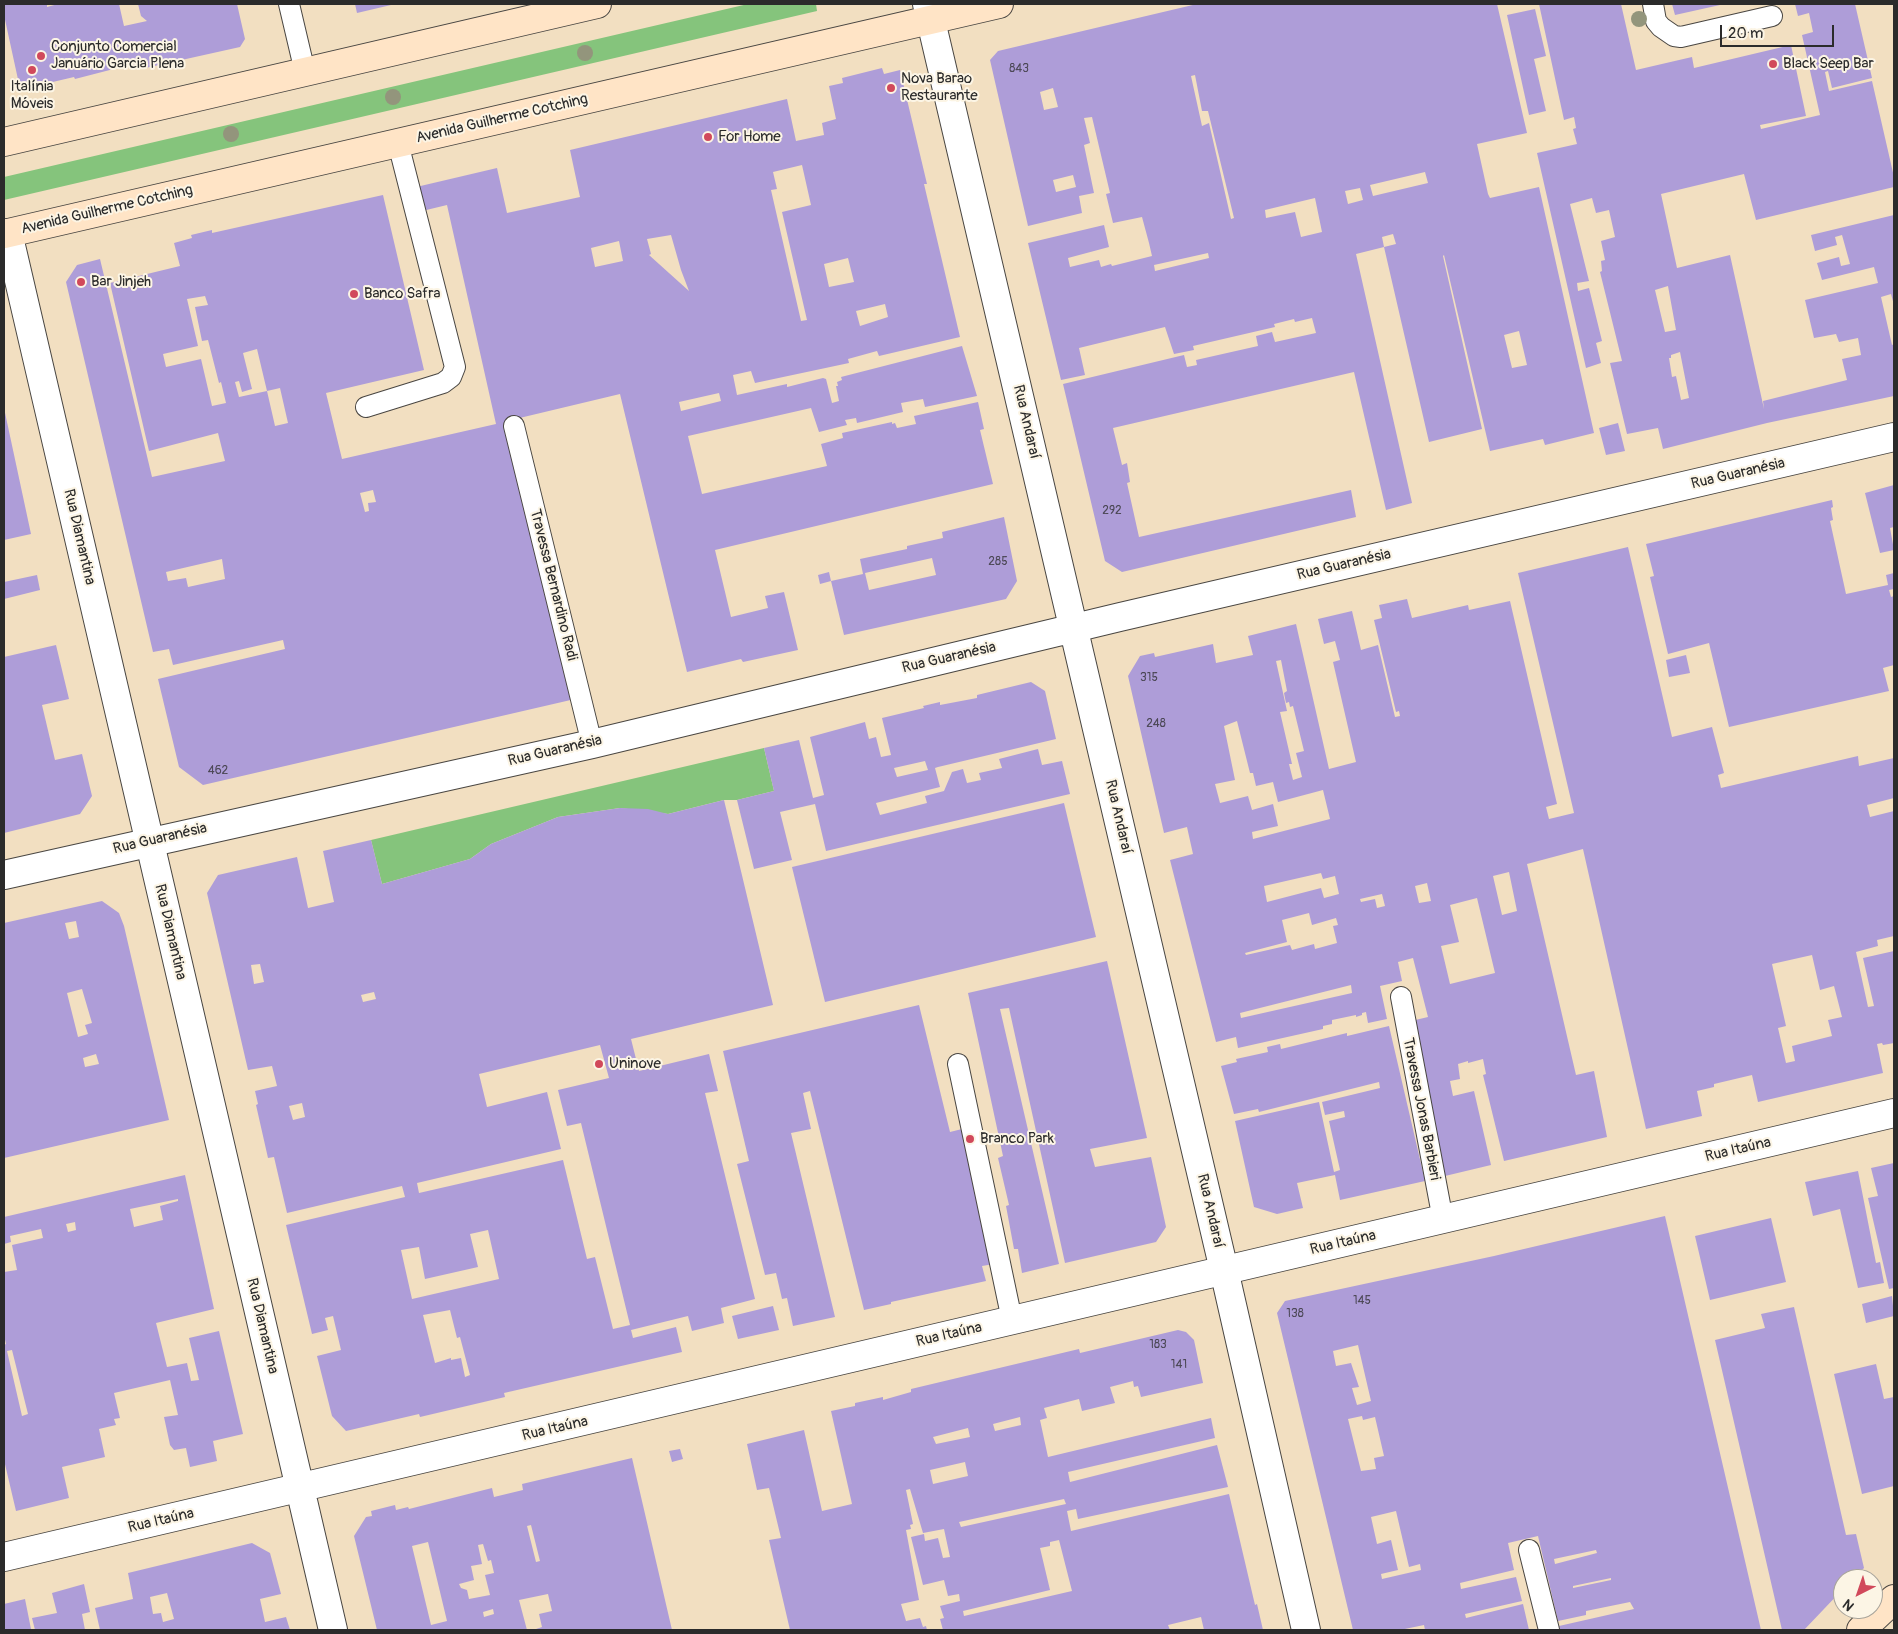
<!DOCTYPE html>
<html>
<head>
<meta charset="utf-8">
<style>
  body { margin:0 }
  #map { position:relative; width:1898px; height:1634px; overflow:hidden; background:#f2dfc1; font-family:Pangolin,sans-serif }
  canvas { display:block }
  .frame { position:absolute; inset:0; border:5px solid #2b2b2b; pointer-events:none }
  .north { position:absolute; left:1833px; top:1569px; width:50px; height:50px; box-sizing:border-box; background:#fcf5e5; border:1px solid #a8a49b; border-radius:50%; rotate:221deg; font-size:14px; font-weight:700; line-height:20px; text-align:center; color:#2b2b2b }
  .north::after { content:''; display:block; margin:auto; width:18px; height:22px; background:#d1495b; clip-path:polygon(50% 0,100% 100%,50% 72%,0 100%) }
  .scale { position:absolute; left:1720px; top:25px; width:114px; height:22px; box-sizing:border-box; border:2px solid #2b2b2b; border-top:0; padding-left:6px; font-size:15px; line-height:18px; white-space:nowrap; color:#2b2b2b; -webkit-text-stroke:4px #fcf5e5; paint-order:stroke }
</style>
</head>
<body>
<div id="map">
<canvas width="1898" height="1634"></canvas>
<div class="frame"></div>
<div class="north">N</div>
<div class="scale">20 m</div>
</div>
<script>
const g = document.querySelector('canvas').getContext('2d');
g.lineJoin = 'round';
function fill(path, color) {
  g.fillStyle = color;
  g.fill(path, 'evenodd');
}
function shape(rows) {
  const path = new Path2D();
  for (const r of rows) {
    path.moveTo(r[0], r[1]);
    for (let i = 2; i < r.length; i += 2) path.lineTo(r[i], r[i + 1]);
  }
  return path;
}
function trace(path, color, width, dash) {
  g.strokeStyle = color;
  g.lineWidth = width;
  g.lineCap = dash ? 'butt' : 'round';
  g.setLineDash(dash || []);
  g.stroke(path);
}
function drawText(font, color, halo, rows, align = 'center') {
  g.font = font + ' Pangolin,sans-serif';
  g.lineWidth = 4;
  g.setLineDash([]);
  g.textBaseline = 'middle';
  g.strokeStyle = halo;
  g.fillStyle = color;
  for (const [text, x, y, turn = 0] of rows) {
    g.save();
    g.translate(x, y);
    g.rotate((+turn || 0) * Math.PI / 180);
    g.textAlign = isNaN(turn) ? turn : align;
    if (halo) g.strokeText(text, 0, 0);
    g.fillText(text, 0, 0);
    g.restore();
  }
}
const green = shape([
  [748,4,816,4,817,11,4,200,4,177],
  [764,748,774,791,737,800,724,800,668,814,620,808,558,817,491,844,470,859,382,884,371,840]
]);
const building = shape([
  [4,4,47,4,47,7,58,4,119,4,124,26,147,21,141,16,138,4,237,4,245,39,240,47,141,69,133,64,75,79,74,77,27,88,19,84,4,15],
  [355,4,390,4,391,5,357,13],
  [1197,4,1497,4,1527,133,1477,144,1488,194,1490,198,1539,187,1594,433,1545,445,1543,439,1490,451,1444,255,1443,256,1482,429,1429,442,1384,247,1356,254,1412,503,1386,510,1354,372,1113,428,1122,465,1127,463,1130,482,1127,483,1139,537,1351,490,1356,517,1122,572,1105,561,1063,384,1184,355,1187,367,1197,365,1196,360,1258,346,1256,336,1272,332,1275,342,1316,333,1312,318,1295,322,1294,319,1274,324,1275,327,1193,346,1194,350,1174,354,1165,327,1079,348,1085,375,1061,380,1028,243,1104,225,1109,247,1068,258,1070,267,1099,260,1101,267,1111,264,1112,266,1152,256,1149,243,1142,217,1113,223,1106,194,1110,193,1092,117,1084,118,1090,143,1084,145,1094,193,1079,196,1082,213,1028,226,990,60,998,51],
  [1195,75,1202,111,1208,111,1234,218,1231,219,1209,123,1202,126,1191,76],
  [1053,88,1058,107,1044,110,1040,92],
  [1425,172,1428,183,1373,196,1370,185],
  [1073,175,1076,187,1056,192,1053,180],
  [1360,188,1363,200,1348,204,1345,191],
  [1315,198,1322,232,1301,237,1295,212,1266,218,1265,210],
  [1393,234,1396,244,1384,247,1382,237],
  [1208,253,1209,258,1155,271,1154,265],
  [1519,331,1527,365,1512,368,1504,335],
  [1539,4,1621,4,1636,70,1692,57,1694,68,1791,45,1806,116,1760,125,1761,129,1820,115,1802,35,1813,32,1809,13,1798,16,1795,4,1855,4,1872,78,1832,88,1828,71,1825,72,1829,91,1872,81,1894,177,1894,187,1756,220,1744,174,1661,194,1677,268,1730,255,1764,409,1763,401,1847,380,1842,359,1861,355,1858,338,1839,342,1836,334,1814,338,1805,300,1878,283,1874,267,1822,280,1817,263,1839,257,1841,266,1850,264,1842,235,1835,237,1837,245,1815,251,1811,235,1894,215,1894,305,1891,294,1881,297,1892,345,1894,344,1894,396,1767,423,1663,449,1658,428,1627,434,1610,363,1622,361,1600,272,1602,271,1601,261,1605,260,1601,241,1615,237,1609,210,1596,213,1592,198,1570,204,1589,281,1577,283,1578,291,1589,288,1602,341,1596,343,1601,363,1586,368,1537,153,1577,144,1573,129,1576,128,1574,117,1564,120],
  [1668,286,1676,330,1665,332,1655,290],
  [1680,352,1689,398,1681,400,1676,376,1672,377,1669,358,1671,358,1671,355],
  [1672,4,1720,4,1720,5,1675,15],
  [1535,9,1546,56,1534,59,1546,111,1529,115,1507,15],
  [882,68,884,74,900,70,927,184,924,184,960,337,879,356,877,351,848,359,849,363,755,383,751,371,733,375,737,395,787,384,787,387,823,378,826,379,832,403,839,401,836,386,838,386,837,382,842,380,841,377,962,346,977,396,925,407,923,399,901,403,903,412,857,423,856,418,845,420,847,425,819,432,811,408,688,436,702,494,827,466,821,444,843,438,842,433,892,422,892,424,895,423,897,428,916,424,914,416,978,402,984,429,980,430,993,484,715,550,731,617,768,608,765,596,784,592,798,650,743,662,741,659,687,672,620,394,507,421,575,699,203,785,179,767,158,679,285,649,283,640,173,665,169,649,153,652,66,282,77,265,100,259,152,477,225,461,218,433,149,451,110,283,180,266,174,243,192,238,191,235,212,230,212,233,383,195,424,370,326,393,342,459,496,424,447,205,418,212,412,188,497,168,507,213,580,197,570,150,787,99,796,141,824,135,822,123,836,119,829,86,843,83,842,78],
  [802,165,811,205,782,212,807,320,801,321,771,190,777,189,773,172],
  [671,235,681,270,689,291,649,255,651,254,647,239],
  [619,241,623,261,595,267,591,248],
  [848,258,854,282,829,287,824,264],
  [205,296,208,305,195,307,202,341,208,340,219,383,221,382,226,403,212,406,201,359,166,367,163,354,198,346,187,299],
  [885,304,888,317,860,326,856,311],
  [257,349,267,391,280,388,288,423,275,426,267,391,239,397,235,382,239,381,242,392,252,389,243,353],
  [719,393,721,401,681,411,679,402],
  [373,490,376,502,368,503,369,511,365,512,360,493],
  [222,559,225,579,188,587,186,578,168,581,166,572],
  [4,408,31,534,4,540],
  [1618,423,1625,451,1606,455,1599,428],
  [1894,485,1894,527,1890,528,1894,550,1880,553,1865,493],
  [1832,500,1833,507,1831,508,1833,520,1830,521,1846,594,1888,585,1886,575,1894,573,1894,589,1889,590,1891,597,1894,596,1894,665,1883,668,1889,691,1729,727,1709,643,1668,654,1650,577,1654,576,1646,544],
  [1004,517,1017,581,1006,599,844,635,831,581,820,584,818,575,829,572,831,581,863,574,860,559,907,549,907,546,943,538,942,532],
  [932,558,936,575,869,590,865,573],
  [1628,547,1672,737,1712,727,1724,773,1718,775,1721,788,1858,756,1859,766,1894,758,1894,798,1867,805,1870,817,1894,811,1894,936,1877,940,1878,946,1856,952,1868,1007,1874,1006,1863,958,1894,951,1894,1043,1883,1045,1882,1043,1877,1044,1883,1073,1758,1102,1752,1075,1714,1084,1714,1087,1697,1091,1702,1116,1646,1129,1583,849,1527,864,1576,1075,1594,1071,1607,1137,1504,1161,1483,1075,1486,1074,1483,1059,1468,1063,1468,1061,1458,1064,1460,1079,1450,1081,1453,1096,1474,1091,1491,1165,1445,1176,1411,1021,1428,1017,1413,958,1398,962,1402,981,1380,986,1387,1019,1368,1023,1366,1012,1362,1013,1362,1015,1356,1017,1356,1015,1332,1020,1332,1024,1323,1026,1323,1029,1238,1048,1236,1037,1216,1042,1170,860,1193,854,1187,827,1164,833,1128,676,1140,656,1154,653,1155,657,1213,644,1216,663,1253,655,1248,636,1296,624,1329,769,1356,762,1333,662,1340,660,1335,641,1324,644,1318,619,1352,611,1361,650,1378,645,1395,717,1400,716,1399,711,1396,712,1374,620,1382,618,1379,605,1407,599,1412,618,1468,605,1469,610,1510,601,1557,804,1546,807,1549,819,1574,813,1518,573],
  [1281,660,1287,691,1284,693,1286,703,1289,702,1290,707,1293,706,1304,751,1296,753,1302,777,1293,780,1289,764,1292,764,1280,712,1287,711,1276,661],
  [1237,721,1250,773,1253,773,1256,786,1273,782,1278,802,1323,790,1330,819,1253,839,1252,832,1278,826,1273,804,1252,810,1248,796,1220,803,1215,784,1235,780,1224,726],
  [1509,872,1517,911,1502,915,1493,876],
  [1321,873,1323,879,1335,876,1339,894,1324,898,1321,888,1267,902,1264,886],
  [1427,883,1431,901,1419,903,1415,886],
  [1382,894,1385,906,1377,908,1375,899,1361,902,1360,899],
  [1477,898,1495,973,1450,984,1441,946,1459,942,1450,905],
  [1309,913,1312,925,1336,918,1338,925,1333,926,1337,943,1315,949,1314,944,1292,950,1290,945,1246,955,1245,953,1287,942,1282,920],
  [1812,955,1820,990,1834,986,1842,1017,1828,1020,1832,1036,1792,1046,1795,1061,1786,1063,1778,1028,1786,1026,1772,964],
  [1351,985,1352,993,1241,1018,1240,1013],
  [37,575,40,590,4,599,4,582],
  [56,645,69,699,42,705,55,760,82,754,92,796,80,814,4,833,4,657],
  [1686,655,1690,673,1669,677,1666,660],
  [1031,682,1045,691,1056,739,938,767,935,768,940,787,876,803,880,815,927,803,925,796,944,791,952,772,963,769,967,783,981,780,979,773,1002,768,999,759,1038,749,1042,765,1062,761,1070,794,826,851,815,804,780,812,792,860,754,869,737,800,774,791,764,748,799,740,813,798,824,795,810,737,865,722,869,739,876,737,881,757,891,755,882,718,924,708,923,706,940,702,940,705,977,698,977,695],
  [925,761,928,770,897,777,894,768],
  [724,800,773,1005,631,1039,639,1071,709,1054,718,1091,705,1093,755,1299,721,1308,724,1323,692,1331,688,1316,631,1330,633,1338,676,1327,682,1352,504,1393,505,1397,420,1417,419,1414,346,1431,332,1416,317,1356,341,1350,333,1316,325,1318,328,1330,312,1334,286,1225,405,1197,402,1186,287,1213,274,1157,268,1158,256,1105,258,1104,255,1091,277,1086,272,1066,248,1070,207,893,218,875,297,857,308,908,334,902,323,851,371,840,382,884,470,859,491,844,558,817,620,808,648,809,668,814],
  [260,964,264,982,254,984,251,965],
  [374,992,376,999,363,1002,361,995],
  [600,1045,609,1078,558,1090,567,1126,581,1123,630,1325,613,1329,595,1257,587,1259,563,1160,419,1193,417,1183,561,1149,547,1092,487,1107,479,1074],
  [302,1103,305,1117,293,1120,289,1106],
  [488,1230,499,1279,412,1299,401,1250,419,1247,425,1279,478,1267,470,1234],
  [450,1310,457,1338,460,1337,470,1375,465,1377,461,1358,451,1360,451,1358,435,1363,423,1315],
  [1064,803,1096,937,825,1002,792,867],
  [102,901,119,913,124,926,169,1120,4,1158,4,923],
  [76,921,79,937,69,939,65,923],
  [82,989,92,1023,85,1025,88,1034,78,1037,67,993],
  [96,1054,99,1064,85,1067,83,1058],
  [1107,961,1147,1138,1090,1149,1095,1167,1151,1157,1166,1227,1156,1242,1065,1263,1009,1008,1000,1009,1059,1264,1022,1273,1018,1249,1014,1249,1006,1206,1009,1205,998,1158,1003,1156,968,993],
  [919,1005,950,1132,962,1129,994,1264,982,1266,986,1281,891,1302,891,1304,864,1310,810,1091,803,1093,811,1129,791,1133,835,1317,793,1326,787,1298,782,1299,776,1273,765,1275,737,1164,749,1161,723,1051],
  [1389,1026,1425,1181,1340,1200,1335,1175,1297,1183,1303,1208,1277,1214,1254,1207,1235,1121,1319,1102,1334,1172,1340,1170,1329,1121,1345,1117,1344,1111,1325,1115,1322,1102,1380,1088,1379,1082,1259,1112,1258,1109,1234,1114,1221,1066,1237,1062,1236,1059,1268,1052,1267,1047,1280,1044,1281,1049,1347,1033,1347,1036],
  [1894,1163,1894,1288,1889,1289,1868,1198,1878,1196,1871,1168],
  [1858,1171,1876,1263,1880,1262,1884,1283,1858,1288,1840,1209,1813,1216,1805,1182],
  [185,1175,214,1309,156,1323,167,1367,187,1363,191,1381,199,1380,189,1338,219,1331,243,1434,213,1441,217,1461,190,1467,186,1448,174,1450,170,1445,164,1417,178,1415,170,1380,114,1393,120,1418,114,1419,116,1425,99,1429,105,1457,62,1467,69,1498,16,1511,4,1460,4,1345,6,1344,4,1335,4,1272,17,1270,12,1245,43,1238,41,1229,10,1236,11,1242,4,1244,4,1217],
  [178,1199,178,1201,160,1206,163,1220,134,1227,130,1209],
  [75,1222,76,1230,68,1232,66,1224],
  [12,1350,28,1414,22,1416,7,1351],
  [1665,1216,1761,1630,1560,1630,1559,1626,1634,1609,1630,1602,1586,1611,1586,1615,1558,1621,1538,1536,1508,1543,1514,1570,1460,1583,1461,1589,1516,1577,1522,1601,1465,1614,1466,1618,1523,1604,1529,1630,1425,1630,1424,1625,1400,1630,1353,1630,1277,1313,1285,1301,1494,1256],
  [1358,1345,1371,1401,1357,1405,1352,1388,1359,1387,1351,1363,1336,1366,1333,1351],
  [1362,1416,1363,1420,1375,1417,1384,1456,1374,1458,1376,1469,1361,1471,1348,1419],
  [1396,1511,1409,1567,1420,1564,1421,1570,1382,1579,1381,1574,1398,1570,1391,1540,1377,1544,1371,1517],
  [1596,1550,1597,1553,1555,1564,1554,1559],
  [1611,1578,1611,1580,1573,1588,1573,1586],
  [1771,1218,1786,1282,1710,1300,1695,1236],
  [1892,1296,1894,1316,1866,1323,1862,1304],
  [773,1306,779,1330,738,1339,732,1316],
  [1794,1307,1846,1535,1856,1534,1864,1568,1853,1579,1843,1579,1843,1589,1804,1630,1782,1630,1715,1340,1765,1328,1761,1314],
  [1178,1330,1186,1332,1194,1340,1203,1383,1141,1397,1138,1386,1134,1387,1133,1381,1110,1387,1115,1403,1082,1411,1079,1399,1044,1408,1047,1418,1040,1420,1048,1457,1211,1418,1215,1438,1068,1472,1070,1482,1217,1445,1228,1487,1078,1519,1076,1509,1067,1511,1071,1531,1229,1494,1255,1605,1257,1604,1263,1630,1204,1630,1201,1617,1168,1625,1170,1630,943,1630,940,1619,944,1618,940,1606,960,1601,959,1594,948,1596,944,1580,923,1585,911,1537,924,1534,925,1541,938,1538,943,1558,950,1557,944,1529,923,1533,910,1489,906,1490,913,1524,910,1525,911,1529,906,1530,919,1600,901,1604,906,1621,920,1618,923,1627,926,1626,927,1630,790,1630,769,1540,781,1538,769,1488,757,1490,747,1444,804,1430,822,1511,852,1504,831,1411,855,1406,855,1403,883,1397,883,1400,911,1392,911,1389,1079,1349,1080,1353],
  [1020,1417,1021,1425,995,1431,993,1424],
  [968,1428,970,1437,936,1444,933,1437],
  [965,1462,968,1476,933,1484,930,1470],
  [1064,1499,1066,1504,961,1527,959,1522],
  [1059,1540,1072,1591,964,1616,963,1611,1050,1590,1040,1548,1050,1546,1050,1542],
  [1876,1364,1884,1399,1894,1397,1894,1486,1862,1494,1834,1374],
  [680,1449,683,1459,672,1462,669,1451],
  [632,1458,672,1630,533,1630,542,1627,539,1614,552,1611,548,1594,519,1600,527,1630,377,1630,354,1536,366,1517,372,1516,371,1511,395,1505,396,1510,408,1507,409,1509,492,1488,494,1497,523,1490,522,1484],
  [531,1525,540,1561,536,1562,527,1526],
  [428,1542,447,1621,431,1625,412,1546],
  [483,1544,488,1561,491,1560,494,1573,485,1575,490,1595,469,1599,467,1590,461,1588,459,1584,474,1580,471,1566,482,1564,478,1545],
  [493,1609,494,1614,484,1617,483,1612],
  [252,1543,270,1553,281,1594,260,1599,265,1622,286,1617,290,1630,100,1630,95,1608,133,1599,128,1573],
  [167,1593,174,1619,163,1622,161,1613,153,1614,150,1597],
  [84,1584,90,1612,82,1614,85,1630,35,1630,32,1618,57,1613,52,1593],
  [25,1599,31,1629,4,1630,4,1604]
]);
const service = shape([
  [289,4,305,72],
  [1653,4,1656,21,1661,27,1674,36,1681,37,1772,16],
  [366,407,443,383,451,377,455,367,398,143],
  [514,426,592,744],
  [1401,997,1443,1220],
  [958,1064,1012,1320],
  [1529,1550,1549,1630]
]);
const minor = shape([
  [8,233,333,1630],
  [4,1557,1894,1113]
]);
const tertiary = shape([
  [927,4,1224,1270,1306,1630],
  [4,875,592,744,1120,617,1894,437]
]);
const secondary = shape([
  [4,142,597,4],
  [4,234,999,4],
  [1861,1630,1894,1599]
]);
const trees = [
  [1639,19],
  [585,53],
  [393,97],
  [231,134]
];
const markers = [
  [41,56,5,"#d1495b"],
  [1773,64,5,"#d1495b"],
  [32,70,5,"#d1495b"],
  [891,88,5,"#d1495b"],
  [708,137,5,"#d1495b"],
  [81,282,5,"#d1495b"],
  [354,294,5,"#d1495b"],
  [599,1064,5,"#d1495b"],
  [970,1139,5,"#d1495b"]
];
const numberNames = [
  ["843",1019,69],
  ["292",1112,511],
  ["285",998,562],
  ["315",1149,678],
  ["248",1156,724],
  ["462",218,771],
  ["145",1362,1301],
  ["138",1295,1314],
  ["183",1158,1345],
  ["141",1179,1365]
];
const poiNames = [
  ["Conjunto Comercial",51,47],
  ["Januário Garcia Plena",51,64],
  ["Black Seep Bar",1783,64],
  ["Nova Barao",901,79],
  ["Restaurante",901,96],
  ["Italínia",32,87,"center"],
  ["Móveis",32,104,"center"],
  ["For Home",718,137],
  ["Bar Jinjeh",91,282],
  ["Banco Safra",364,294],
  ["Uninove",609,1064],
  ["Branco Park",980,1139]
];
const streetNames = [
  ["Avenida Guilherme Cotching",502,119,-13],
  ["Avenida Guilherme Cotching",107,210,-13],
  ["Rua Andaraí",1026,422,77],
  ["Rua Guaranésia",1738,474,-13],
  ["Rua Diamantina",79,537,77],
  ["Rua Guaranésia",1344,565,-13],
  ["Travessa Bernardino Radi",553,585,76],
  ["Rua Guaranésia",949,658,-13],
  ["Rua Guaranésia",555,751,-13],
  ["Rua Andaraí",1118,817,77],
  ["Rua Guaranésia",160,839,-13],
  ["Rua Diamantina",170,932,77],
  ["Travessa Jonas Barbieri",1421,1109,79],
  ["Rua Itaúna",1738,1150,-13],
  ["Rua Andaraí",1210,1211,77],
  ["Rua Itaúna",1343,1243,-13],
  ["Rua Diamantina",262,1326,77],
  ["Rua Itaúna",949,1335,-13],
  ["Rua Itaúna",555,1429,-13],
  ["Rua Itaúna",161,1521,-13]
];
fill(green, '#85c47c');
fill(building, '#ae9dd8');
trace(service, '#494642', 22);
trace(minor, '#494642', 30);
trace(tertiary, '#494642', 30);
trace(secondary, '#494642', 30);
trace(service, '#fff', 20);
trace(minor, '#fff', 28);
trace(tertiary, '#fff', 28);
trace(secondary, '#ffe4c6', 28);
g.fillStyle = '#93957c';
for (const [x, y] of trees) {
  g.beginPath();
  g.arc(x, y, 8, 0, 2 * Math.PI);
  g.fill();
}
for (const [x, y, r, color] of markers) {
  const dot = new Path2D();
  dot.arc(x, y, r, 0, 2 * Math.PI);
  g.fillStyle = color;
  g.fill(dot);
  trace(dot, '#fcf5e5', 2);
}
drawText('12px', '#4c4856', null, numberNames);
drawText('15px', '#2b2b2b', '#fcf5e5', poiNames, 'left');
drawText('15px', '#2b2b2b', '#fcf5e5', streetNames);
</script>
</body>
</html>
